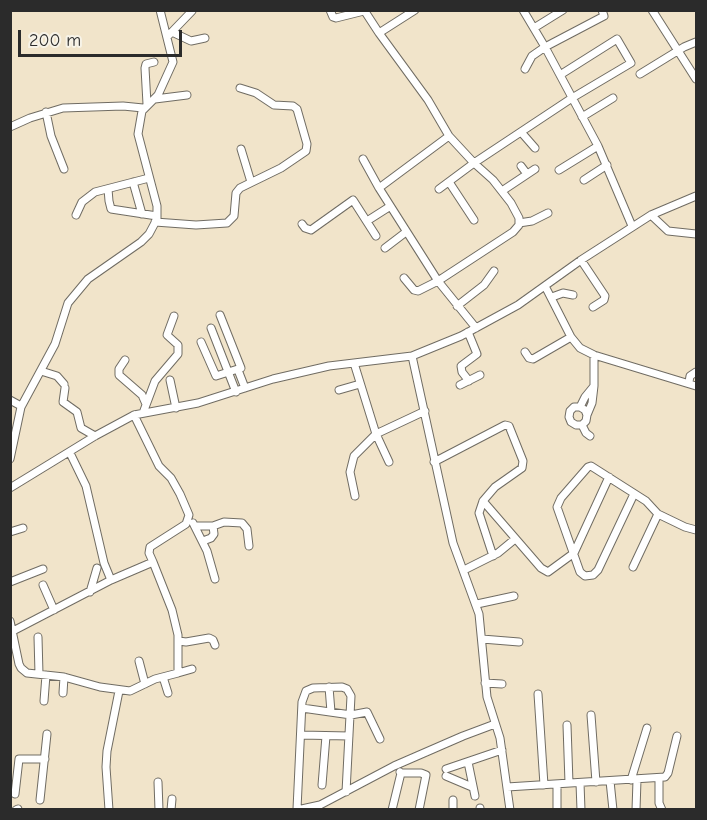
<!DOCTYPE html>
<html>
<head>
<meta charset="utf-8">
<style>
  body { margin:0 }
  #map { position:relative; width:707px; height:820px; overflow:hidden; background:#f1e4ca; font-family:"Comic Neue",sans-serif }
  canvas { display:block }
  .frame { position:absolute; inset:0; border:12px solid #2b2b2b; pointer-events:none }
  .scale { position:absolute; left:18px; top:30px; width:164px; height:27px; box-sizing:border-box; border:3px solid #2b2b2b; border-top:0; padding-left:8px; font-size:18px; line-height:21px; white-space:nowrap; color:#2b2b2b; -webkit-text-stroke:4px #f7f3e8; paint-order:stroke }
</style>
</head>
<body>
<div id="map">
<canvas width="707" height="820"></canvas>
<div class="frame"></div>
<div class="scale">200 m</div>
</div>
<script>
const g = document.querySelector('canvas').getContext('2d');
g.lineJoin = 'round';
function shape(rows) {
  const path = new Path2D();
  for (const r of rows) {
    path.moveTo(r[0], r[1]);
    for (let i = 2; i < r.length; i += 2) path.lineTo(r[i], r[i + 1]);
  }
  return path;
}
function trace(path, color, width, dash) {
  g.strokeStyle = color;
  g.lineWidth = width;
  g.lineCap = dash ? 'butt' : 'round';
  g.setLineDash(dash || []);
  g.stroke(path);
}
const minor = shape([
  [330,10,333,17,336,18,364,11],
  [364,10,379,33],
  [415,10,379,33,428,100,449,136,379,188,438,281,476,328],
  [523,10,545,47,598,146,632,226],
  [652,10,696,79],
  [534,28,563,10],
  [172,32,191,41,205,38],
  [167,37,192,11],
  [525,69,532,56,545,47,604,16,602,10],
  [640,74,684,47,696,42],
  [155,99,187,95],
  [147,104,145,68,146,64,154,62],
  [46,112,51,136,64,169],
  [582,117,613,98],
  [10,127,30,118,63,108,123,106,143,108],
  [521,132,535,148],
  [449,136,474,163,572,98,631,63,617,39,560,75],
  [241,149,251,182],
  [363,159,379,188],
  [521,166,527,174],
  [559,170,598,146],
  [584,180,607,165],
  [133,182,142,214],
  [449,182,474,220],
  [108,189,109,201,111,209,157,216],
  [502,191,535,169],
  [76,215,82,202,95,192,149,178],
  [651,215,668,231,696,234],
  [367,221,389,207],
  [155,222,196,225,227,223,234,216,236,193,240,188,281,168,306,151,307,144,297,109,293,106,274,105,256,93,240,88],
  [519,223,532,221,548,213],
  [302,224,305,228,311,230,353,200,376,236],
  [385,248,406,232],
  [581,260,605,296,604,300,593,307],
  [404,278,414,290,418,291,438,281,513,232,519,225,519,218,511,203,493,180,474,163,439,189],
  [545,286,571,337,580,348,594,355,696,386],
  [552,297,563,293,573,295],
  [457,306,484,285,494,271],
  [211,328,236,392],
  [468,332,477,354,461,366,462,372,469,381],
  [201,342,216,376,241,368,220,315],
  [525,352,529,358,533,359,571,337],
  [412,356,453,543,479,614,487,697,500,738,510,810],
  [125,360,119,369,119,375,142,395,146,404],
  [354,363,376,434,389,462],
  [238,370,245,388],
  [41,371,57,376,64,384],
  [170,380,176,408],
  [689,382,690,376,696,372],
  [460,385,480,375],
  [65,388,63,402,77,412,81,428,95,436],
  [339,390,360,384],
  [10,400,21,406],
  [580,407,585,410,587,415,586,421,582,425,576,425,571,422,569,417,570,411,574,407,580,407,585,397,594,386,594,355],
  [143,413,155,381,178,354,178,345,167,335,174,316],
  [587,415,592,403,594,386],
  [582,425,586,433,590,436],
  [70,453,86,486,104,563,111,580],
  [10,459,21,407,55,344,68,303,88,279,141,242,149,234,157,219,157,206,138,134,142,111,158,95,173,62,160,10],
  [434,462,505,425,509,426,523,461,522,468,495,487,483,501],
  [10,488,95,436,134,415,198,403,273,379,329,366,412,356,461,336,518,305,581,260,651,215,696,196],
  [355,496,350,472,354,456,376,434,425,411],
  [658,514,685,527,696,530],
  [193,523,207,551,215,579],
  [195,526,213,526,224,522,242,523,247,529,249,546],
  [10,532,23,528],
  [203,541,211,538,214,534,213,526],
  [493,556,479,513,483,501,541,568,548,572,574,553,609,477],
  [633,567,658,514,646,501,591,466,588,467,561,498,557,507,580,572,585,576,593,575,598,570,634,494],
  [464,570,498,553,515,539],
  [10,582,43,569],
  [43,585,54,610],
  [90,592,97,568],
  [477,604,514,596],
  [10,621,19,664,21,668,27,673,64,677,100,687,130,691,155,679,178,673,178,635,172,610,153,562],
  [13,631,111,580,153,562,149,553,150,547,186,524,189,515,180,494,171,478,159,466,134,415],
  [38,637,39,674],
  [482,639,519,642],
  [179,641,186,642,209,638,213,640,215,645],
  [139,661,145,684],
  [178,673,192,669],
  [163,677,168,693],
  [485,683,502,684],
  [329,687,331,712],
  [63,693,64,677],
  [538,694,544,785],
  [44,701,46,675],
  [302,708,351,715,367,712,380,739],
  [591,715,596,782],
  [567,725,569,783],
  [301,735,349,736],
  [468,762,475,796],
  [446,769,502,750],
  [401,773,421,773,426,775,419,810],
  [446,776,472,787],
  [659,778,659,803,662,810],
  [631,780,647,728],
  [610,781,613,810],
  [158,782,159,810],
  [580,783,581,810],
  [557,784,557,810],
  [322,785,326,736],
  [507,787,665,777,668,773,677,736],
  [15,794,19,759,45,759],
  [40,800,47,734],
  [453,800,453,810],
  [480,808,480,810],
  [297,809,302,702,306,691,313,688,342,687,347,689,351,696,346,792],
  [16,810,18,809],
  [109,810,106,767,107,751,119,691],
  [171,810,172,799],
  [297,810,320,805,394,766,463,736,495,724],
  [392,810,401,773,400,772],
  [636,810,637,780]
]);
trace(minor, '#706c63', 9);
trace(minor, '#fff', 7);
</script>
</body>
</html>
